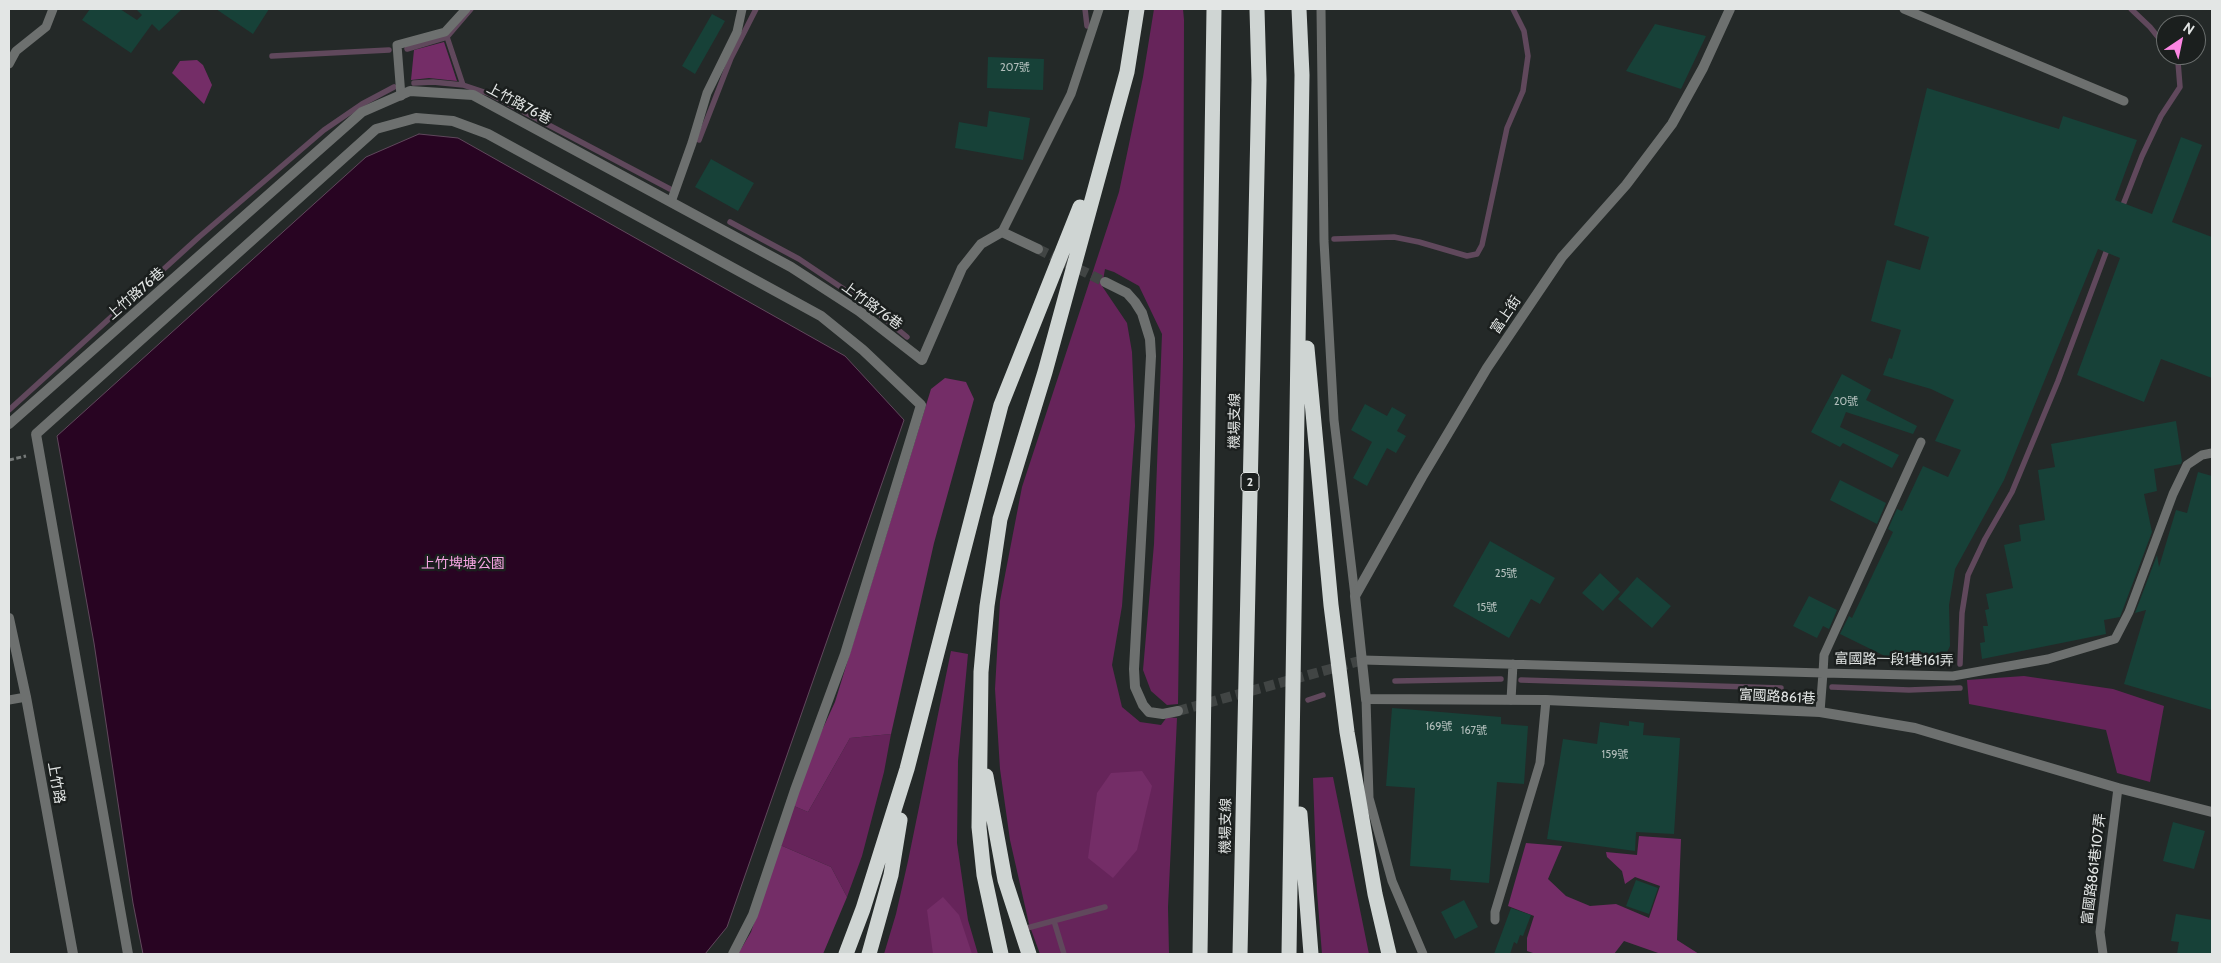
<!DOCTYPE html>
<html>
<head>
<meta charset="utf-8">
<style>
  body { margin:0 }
  #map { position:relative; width:2221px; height:963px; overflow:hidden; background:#242928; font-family:Cabin,sans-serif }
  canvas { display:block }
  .frame { position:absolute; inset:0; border:10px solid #e3e6e5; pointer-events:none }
  .north { position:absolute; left:2156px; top:15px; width:50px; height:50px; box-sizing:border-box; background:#1b1f1e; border:1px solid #6b6f6e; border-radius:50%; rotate:34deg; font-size:14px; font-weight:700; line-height:20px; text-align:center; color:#e3e6e5 }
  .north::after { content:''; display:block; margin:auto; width:18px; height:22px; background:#fc86e3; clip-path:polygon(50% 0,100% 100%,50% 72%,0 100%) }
</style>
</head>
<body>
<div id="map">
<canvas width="2221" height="963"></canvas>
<div class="frame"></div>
<div class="north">N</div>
</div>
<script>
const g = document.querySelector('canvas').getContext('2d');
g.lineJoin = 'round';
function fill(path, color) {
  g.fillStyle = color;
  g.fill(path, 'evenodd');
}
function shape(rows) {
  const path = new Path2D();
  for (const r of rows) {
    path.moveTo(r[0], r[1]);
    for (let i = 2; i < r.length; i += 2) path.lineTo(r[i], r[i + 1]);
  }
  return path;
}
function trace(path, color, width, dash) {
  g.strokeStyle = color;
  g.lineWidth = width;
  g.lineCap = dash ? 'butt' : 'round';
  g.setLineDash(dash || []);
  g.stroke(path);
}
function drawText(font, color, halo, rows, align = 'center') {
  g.font = font + ' Cabin,"Noto Sans TC",sans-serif';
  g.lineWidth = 5;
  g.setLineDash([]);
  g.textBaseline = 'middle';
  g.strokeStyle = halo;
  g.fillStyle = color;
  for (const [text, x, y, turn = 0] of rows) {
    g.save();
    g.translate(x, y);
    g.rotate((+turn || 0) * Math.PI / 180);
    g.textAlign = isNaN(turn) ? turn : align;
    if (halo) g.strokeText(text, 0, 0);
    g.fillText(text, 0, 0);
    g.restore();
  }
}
const green = shape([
  [1154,9,1183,9,1184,20,1183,358,1178,704,1167,705,1151,691,1143,670,1154,544,1162,334,1139,286,1114,272,1105,269,1102,286,1127,323,1132,352,1135,426,1122,606,1112,665,1122,707,1140,722,1161,725,1167,717,1177,718,1168,907,1169,954,1040,954,1029,924,1010,840,1000,769,995,689,1000,601,1022,487,1119,192,1143,77],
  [951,651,968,654,958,761,957,843,968,920,978,954,884,954,896,914,908,861],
  [2024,676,2113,689,2164,706,2150,782,2117,773,2106,730,1969,704,1967,680],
  [891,734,884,772,862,856,847,897,831,867,780,845,794,806,808,812,850,738],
  [1333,777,1369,954,1322,954,1317,892,1313,778]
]);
const forest = shape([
  [444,42,457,81,429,78,411,80,414,50],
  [197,60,203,65,212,85,204,104,172,73,180,61],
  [945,378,966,382,974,399,934,543,891,734,850,738,808,812,794,806,806,765,835,702,931,389],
  [1142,771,1152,786,1137,850,1113,878,1088,858,1097,793,1111,773],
  [1639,836,1681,839,1677,940,1699,954,1661,954,1624,941,1614,954,1536,954,1527,951,1527,938,1534,916,1508,906,1526,843,1562,846,1548,879,1566,896,1590,906,1616,904,1649,918,1660,886,1635,877,1625,884,1622,871,1607,857,1606,852,1637,855],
  [780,845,831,867,847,897,823,954,738,954,751,932],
  [943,897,959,915,972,954,933,954,927,910]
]);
const water = shape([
  [419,134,458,138,845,356,904,420,727,927,705,954,143,954,133,903,94,643,57,436,366,157,419,134]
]);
const stream = shape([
  [1085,9,1087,26],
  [2131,9,2150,27,2166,47],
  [407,49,447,37,471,9],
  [272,56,389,50],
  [414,83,433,82,463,85,447,37],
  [463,85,490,94,670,189],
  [699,140,731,58,756,9],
  [2121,210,2142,156,2161,116,2180,87,2178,62,2172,55],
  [730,222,799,259,872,308,907,337],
  [1334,239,1394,237,1419,242,1467,256,1477,254,1482,245,1507,128,1523,91,1528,56,1524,31,1513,9],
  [9,410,199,237,324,130,362,104,394,87],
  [1960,664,1962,613,1968,575,1985,539,2012,492,2058,381,2108,247],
  [1521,680,1781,688],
  [1395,681,1501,679],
  [1832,687,1909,690,1960,688],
  [1308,700,1323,695],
  [1054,921,1064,954],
  [1027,928,1105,907]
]);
const building = shape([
  [90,9,120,9,137,20,142,15,136,9,182,9,159,31,152,24,131,53,82,20],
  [216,9,269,9,253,34],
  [712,14,725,21,695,74,682,66],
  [1655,24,1706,36,1681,89,1626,71],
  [988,57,1044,59,1043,90,987,88],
  [1927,88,2059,129,2063,116,2137,140,2115,200,2152,214,2181,137,2202,145,2172,222,2212,237,2212,378,2161,359,2144,402,2077,375,2120,258,2098,249,2004,480,1955,569,1949,605,1950,646,1940,667,1903,665,1840,634,1849,616,1852,618,1893,532,1888,529,1897,509,1902,511,1923,466,1948,477,1961,450,1935,441,1954,400,1931,389,1883,375,1889,358,1892,359,1901,330,1871,321,1887,260,1920,270,1929,237,1894,225],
  [989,111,1030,118,1023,160,955,148,959,122,987,127],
  [711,159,754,183,738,211,695,187],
  [1842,374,1871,390,1866,400,1917,426,1913,434,1846,412,1840,427,1899,455,1892,468,1843,443,1840,447,1811,432],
  [1365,404,1387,416,1392,407,1406,415,1397,431,1406,436,1396,453,1387,448,1367,486,1353,478,1372,442,1351,430],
  [2176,421,2182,461,2181,464,2154,469,2157,491,2144,494,2152,532,2120,617,2104,620,2106,634,1982,659,1980,643,1985,642,1983,626,1988,626,1985,610,1989,609,1986,594,2013,588,2004,545,2021,541,2019,525,2045,520,2038,470,2055,467,2051,444],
  [2198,472,2212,476,2212,710,2124,684,2146,610,2135,613,2157,555,2159,567,2176,510,2187,513],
  [1840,480,1886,503,1877,524,1830,500],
  [1490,541,1555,578,1540,604,1531,599,1509,638,1453,606],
  [1600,573,1620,592,1603,611,1582,593],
  [1637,577,1671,606,1652,628,1618,599],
  [1809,596,1837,610,1829,629,1823,626,1817,638,1793,626],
  [1392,708,1501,717,1501,724,1528,726,1524,784,1497,782,1489,883,1450,880,1451,869,1410,866,1415,788,1386,786],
  [1629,721,1644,723,1643,735,1680,738,1674,834,1636,832,1635,851,1547,839,1563,739,1597,744,1600,722,1629,726],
  [2173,822,2205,831,2194,869,2163,861],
  [1636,880,1658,888,1649,914,1626,906],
  [1464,900,1478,927,1455,939,1441,912],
  [1511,908,1531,915,1523,936,1520,935,1517,944,1514,942,1510,954,1494,954],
  [2176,914,2212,920,2212,954,2177,954,2179,942,2171,941]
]);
const minorTunnel = shape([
  [1038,249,1105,282],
  [1178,711,1363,660]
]);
const path = shape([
  [9,460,26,456]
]);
const service = shape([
  [1321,9,1324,241,1334,420,1355,596],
  [1904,9,2124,101],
  [9,64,16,51,46,27,53,9],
  [401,96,397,45,445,32,466,9],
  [671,202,692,143,707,93,737,32,742,9],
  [1002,232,1071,94,1099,9],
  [1921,442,1824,655,1823,673,1953,676,2048,659,2115,639,2129,612,2173,494,2187,465,2202,455,2212,453],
  [1363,660,1823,673,1820,712],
  [1366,699,1369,798,1392,881,1423,954],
  [9,700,26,697],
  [1511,700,1513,664],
  [1495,920,1495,912,1540,763,1546,700],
  [2103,954,2100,932,2118,788]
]);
const pedestrian = shape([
  [128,954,36,434,376,129,416,118,453,121,488,134,821,316,863,350,921,405,845,654,795,790,753,915,733,954]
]);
const minor = shape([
  [1730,9,1703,68,1672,124,1626,185,1562,257,1487,368,1422,477,1355,596,1366,699,1546,700,1820,712,1915,728,2118,788,2212,812],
  [1105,282,1127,293,1135,302,1142,313,1150,339,1151,356,1134,669,1135,687,1143,705,1149,712,1163,714,1178,711],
  [9,424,362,112,410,91,473,95,791,267,859,311,922,360,962,268,981,244,1002,232,1038,249],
  [9,618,26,697,73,954]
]);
const motorway = shape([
  [1307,348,1331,605,1347,732,1375,894,1389,954],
  [986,776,1005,880,1029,954],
  [1300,814,1311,954],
  [846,954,863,909,907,769,1001,405,1080,207],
  [869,954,891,875,900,820],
  [1001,954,984,875,979,827,981,672,987,606,1000,519,1045,372,1127,72,1137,9],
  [1200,954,1214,9],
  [1240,954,1259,80,1257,9],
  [1289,954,1302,75,1299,9]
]);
const numberNames = [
  ["207號",1015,68],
  ["20號",1846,402],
  ["25號",1506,574],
  ["15號",1487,608],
  ["169號",1439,727],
  ["167號",1474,731],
  ["159號",1615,755]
];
const shields = [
  [1250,482,18]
];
const shieldNames = [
  ["2",1250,482]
];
const streetNames = [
  ["上竹路76巷",519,104,28],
  ["上竹路76巷",136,294,-41],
  ["上竹路76巷",872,306,36],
  ["富上街",1506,315,-56],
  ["機場支線",1235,421,-89],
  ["富國路一段1巷161弄",1894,660,1],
  ["富國路861巷",1777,697,3],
  ["上竹路",56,783,80],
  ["機場支線",1226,826,-89],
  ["富國路861巷107弄",2094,869,-83]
];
const parkNames = [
  ["上竹埤塘公園",463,564]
];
fill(green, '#66245a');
fill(forest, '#742d67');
fill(water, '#280422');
trace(water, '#60485c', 1);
trace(stream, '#60485c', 5.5);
fill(building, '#174138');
trace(minorTunnel, '#414544', 10, [10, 5]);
trace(path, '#767a79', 3, [5, 2.5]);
trace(service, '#6d706f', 9);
trace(pedestrian, '#6d706f', 10);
trace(minor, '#6d706f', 10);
trace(motorway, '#cfd5d3', 15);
drawText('11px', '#b0bdba', null, numberNames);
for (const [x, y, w] of shields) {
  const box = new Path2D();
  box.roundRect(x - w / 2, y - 9.5, w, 19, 4);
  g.fillStyle = '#1b1f1e';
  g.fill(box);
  trace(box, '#e3e6e5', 1);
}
drawText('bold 12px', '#e3e6e5', null, shieldNames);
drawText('14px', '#e3e6e5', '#1b1f1e', streetNames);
drawText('14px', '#f6a5e3', '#1b1f1e', parkNames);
</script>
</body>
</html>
